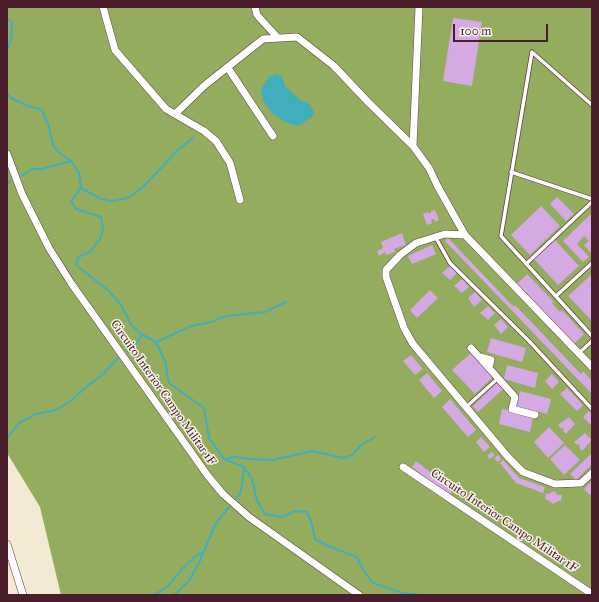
<!DOCTYPE html>
<html>
<head>
<meta charset="utf-8">
<style>
  body { margin:0 }
  #map { position:relative; width:599px; height:602px; overflow:hidden; background:#f4e9d3; font-family:"IM FELL Great Primer",serif }
  canvas { display:block }
  .frame { position:absolute; inset:0; border:8px solid #4a1f2b; pointer-events:none }
  .scale { position:absolute; left:453px; top:24px; width:95px; height:18px; box-sizing:border-box; border:2px solid #4a1f2b; border-top:0; padding-left:5px; font-size:12px; line-height:14px; white-space:nowrap; color:#4a1f2b; -webkit-text-stroke:3px #f7f3e8; paint-order:stroke }
</style>
</head>
<body>
<div id="map">
<canvas width="599" height="602"></canvas>
<div class="frame"></div>
<div class="scale">100 m</div>
</div>
<script>
const g = document.querySelector('canvas').getContext('2d');
g.lineJoin = 'round';
function fill(path, color) {
  g.fillStyle = color;
  g.fill(path, 'evenodd');
}
function shape(rows) {
  const path = new Path2D();
  for (const r of rows) {
    path.moveTo(r[0], r[1]);
    for (let i = 2; i < r.length; i += 2) path.lineTo(r[i], r[i + 1]);
  }
  return path;
}
function trace(path, color, width, dash) {
  g.strokeStyle = color;
  g.lineWidth = width;
  g.lineCap = dash ? 'butt' : 'round';
  g.setLineDash(dash || []);
  g.stroke(path);
}
function drawText(font, color, halo, rows, align = 'center') {
  g.font = font + ' "IM FELL Great Primer",serif';
  g.lineWidth = 3;
  g.setLineDash([]);
  g.textBaseline = 'middle';
  g.strokeStyle = halo;
  g.fillStyle = color;
  for (const [text, x, y, turn = 0] of rows) {
    g.save();
    g.translate(x, y);
    g.rotate((+turn || 0) * Math.PI / 180);
    g.textAlign = isNaN(turn) ? turn : align;
    if (halo) g.strokeText(text, 0, 0);
    g.fillText(text, 0, 0);
    g.restore();
  }
}
const forest = shape([
  [7,7,592,7,592,595,61,595,40,507,7,453]
]);
const water = shape([
  [276,74,280,75,284,81,284,85,300,100,308,103,314,112,312,117,298,126,287,123,272,113,263,100,261,89,269,77]
]);
const stream = shape([
  [7,19,12,22,11,39,7,50],
  [7,93,11,98,28,106,42,110,49,127,53,145,59,153,71,161,79,173,81,188,71,201,76,209,101,217,103,230,100,239,90,252,78,257,76,265,109,291,121,305,132,326,143,335,156,342,165,361,169,383,204,408,209,438,224,459,244,467,252,479,257,501,265,514,281,517,296,511,307,512,312,524,315,539,328,546,357,557,363,570,373,583,403,593,421,595],
  [21,176,32,169,42,169,71,161],
  [7,183,11,181],
  [81,188,101,199,111,201,128,198,143,187,178,150,193,138],
  [156,342,191,326,211,322,226,316,265,312,286,302],
  [127,351,135,345,142,335],
  [8,437,19,423,36,414,56,410,71,401,87,386,102,375,118,358],
  [224,459,235,457,250,459,273,460,312,451,344,458,352,455,361,445,375,437],
  [236,498,240,494,242,486,244,467],
  [153,595,161,591,168,586,182,569,197,555,203,552],
  [174,595,189,581,199,563,216,523,229,507]
]);
const building = shape([
  [453,18,482,22,472,86,443,81],
  [557,197,574,214,566,221,550,204],
  [541,206,560,226,530,255,511,235],
  [435,210,439,220,435,222,434,219,431,220,432,223,427,225,423,214,428,212,429,214,431,213,431,211],
  [592,213,592,254,584,245,589,241,584,236,577,244,589,257,583,262,563,241],
  [402,233,406,245,394,249,395,252,386,255,385,252,379,256,377,251,383,248,381,242],
  [448,238,514,307,515,305,581,374,583,371,592,381,592,394,445,241],
  [555,240,579,266,558,285,534,259],
  [432,245,436,254,412,264,408,256],
  [450,266,457,273,450,280,442,273],
  [527,274,554,302,552,303,560,312,562,310,584,334,574,344,517,284],
  [592,274,592,321,568,296],
  [462,279,469,287,462,293,454,286],
  [430,290,438,298,417,318,410,310],
  [475,292,482,300,474,307,468,298],
  [488,306,495,313,488,320,480,313],
  [501,319,508,327,501,334,494,325],
  [491,338,526,348,522,362,487,352],
  [472,352,494,376,475,394,452,370],
  [411,355,423,369,415,375,403,361],
  [507,365,538,373,535,388,504,379],
  [427,373,442,391,434,398,419,380],
  [552,374,559,382,552,389,545,381],
  [498,382,504,388,478,412,473,406],
  [567,388,583,405,577,411,560,394],
  [520,391,551,399,547,414,516,406],
  [450,399,476,430,468,437,442,407],
  [502,409,533,417,530,432,499,424],
  [589,411,592,414,592,426,583,417],
  [569,417,575,424,566,434,563,431,564,429,562,427,561,429,558,425],
  [549,427,564,443,548,458,534,442],
  [585,433,592,440,582,451,579,447,580,446,579,444,577,445,574,442],
  [481,437,490,447,484,452,476,442],
  [565,445,580,460,564,475,550,459],
  [492,452,495,455,490,459,487,456],
  [592,453,592,464,576,480,570,474],
  [498,455,501,459,498,462,494,458],
  [503,460,519,478,545,487,543,493,516,483,500,463],
  [416,461,453,490,449,495,412,467],
  [592,481,592,493,590,495,584,489],
  [554,491,558,495,562,495,561,501,558,501,553,504,548,500,545,499,546,493,548,494]
]);
const lane = shape([
  [592,105,532,52,501,236,592,336],
  [511,172,592,199],
  [436,238,450,263,529,341,592,409],
  [526,264,592,202],
  [556,296,592,263],
  [579,353,592,341],
  [466,407,495,381]
]);
const street = shape([
  [103,7,115,50,166,109,204,131,216,141,230,163,240,200],
  [255,7,257,15,278,38],
  [228,68,273,136],
  [175,114,205,85,263,39,297,37,334,66,368,102,413,146,429,168,438,187,465,235,592,367],
  [413,146,419,7],
  [7,154,22,194,49,248,71,283,208,476,223,494,249,517,359,595],
  [465,235,445,234,416,243,400,255,386,270,386,277,404,328,413,344,508,457,523,472,555,484,581,483,592,473],
  [471,348,515,397,512,409,535,415],
  [480,357,491,360,489,368],
  [403,467,592,594],
  [7,544,23,595]
]);
const streetNames = [
  ["Circuito Interior Campo Militar 1F",163,393,55],
  ["Circuito Interior Campo Militar 1F",504,521,34]
];
fill(forest, '#93ac5d');
fill(water, '#40aebd');
trace(stream, '#40aebd', 2);
fill(building, '#d5a9e3');
trace(lane, '#643d44', 5);
trace(street, '#643d44', 8);
trace(lane, '#fff', 3.5);
trace(street, '#fff', 7);
drawText('12px', '#4a1f2b', '#f7f3e8', streetNames);
</script>
</body>
</html>
